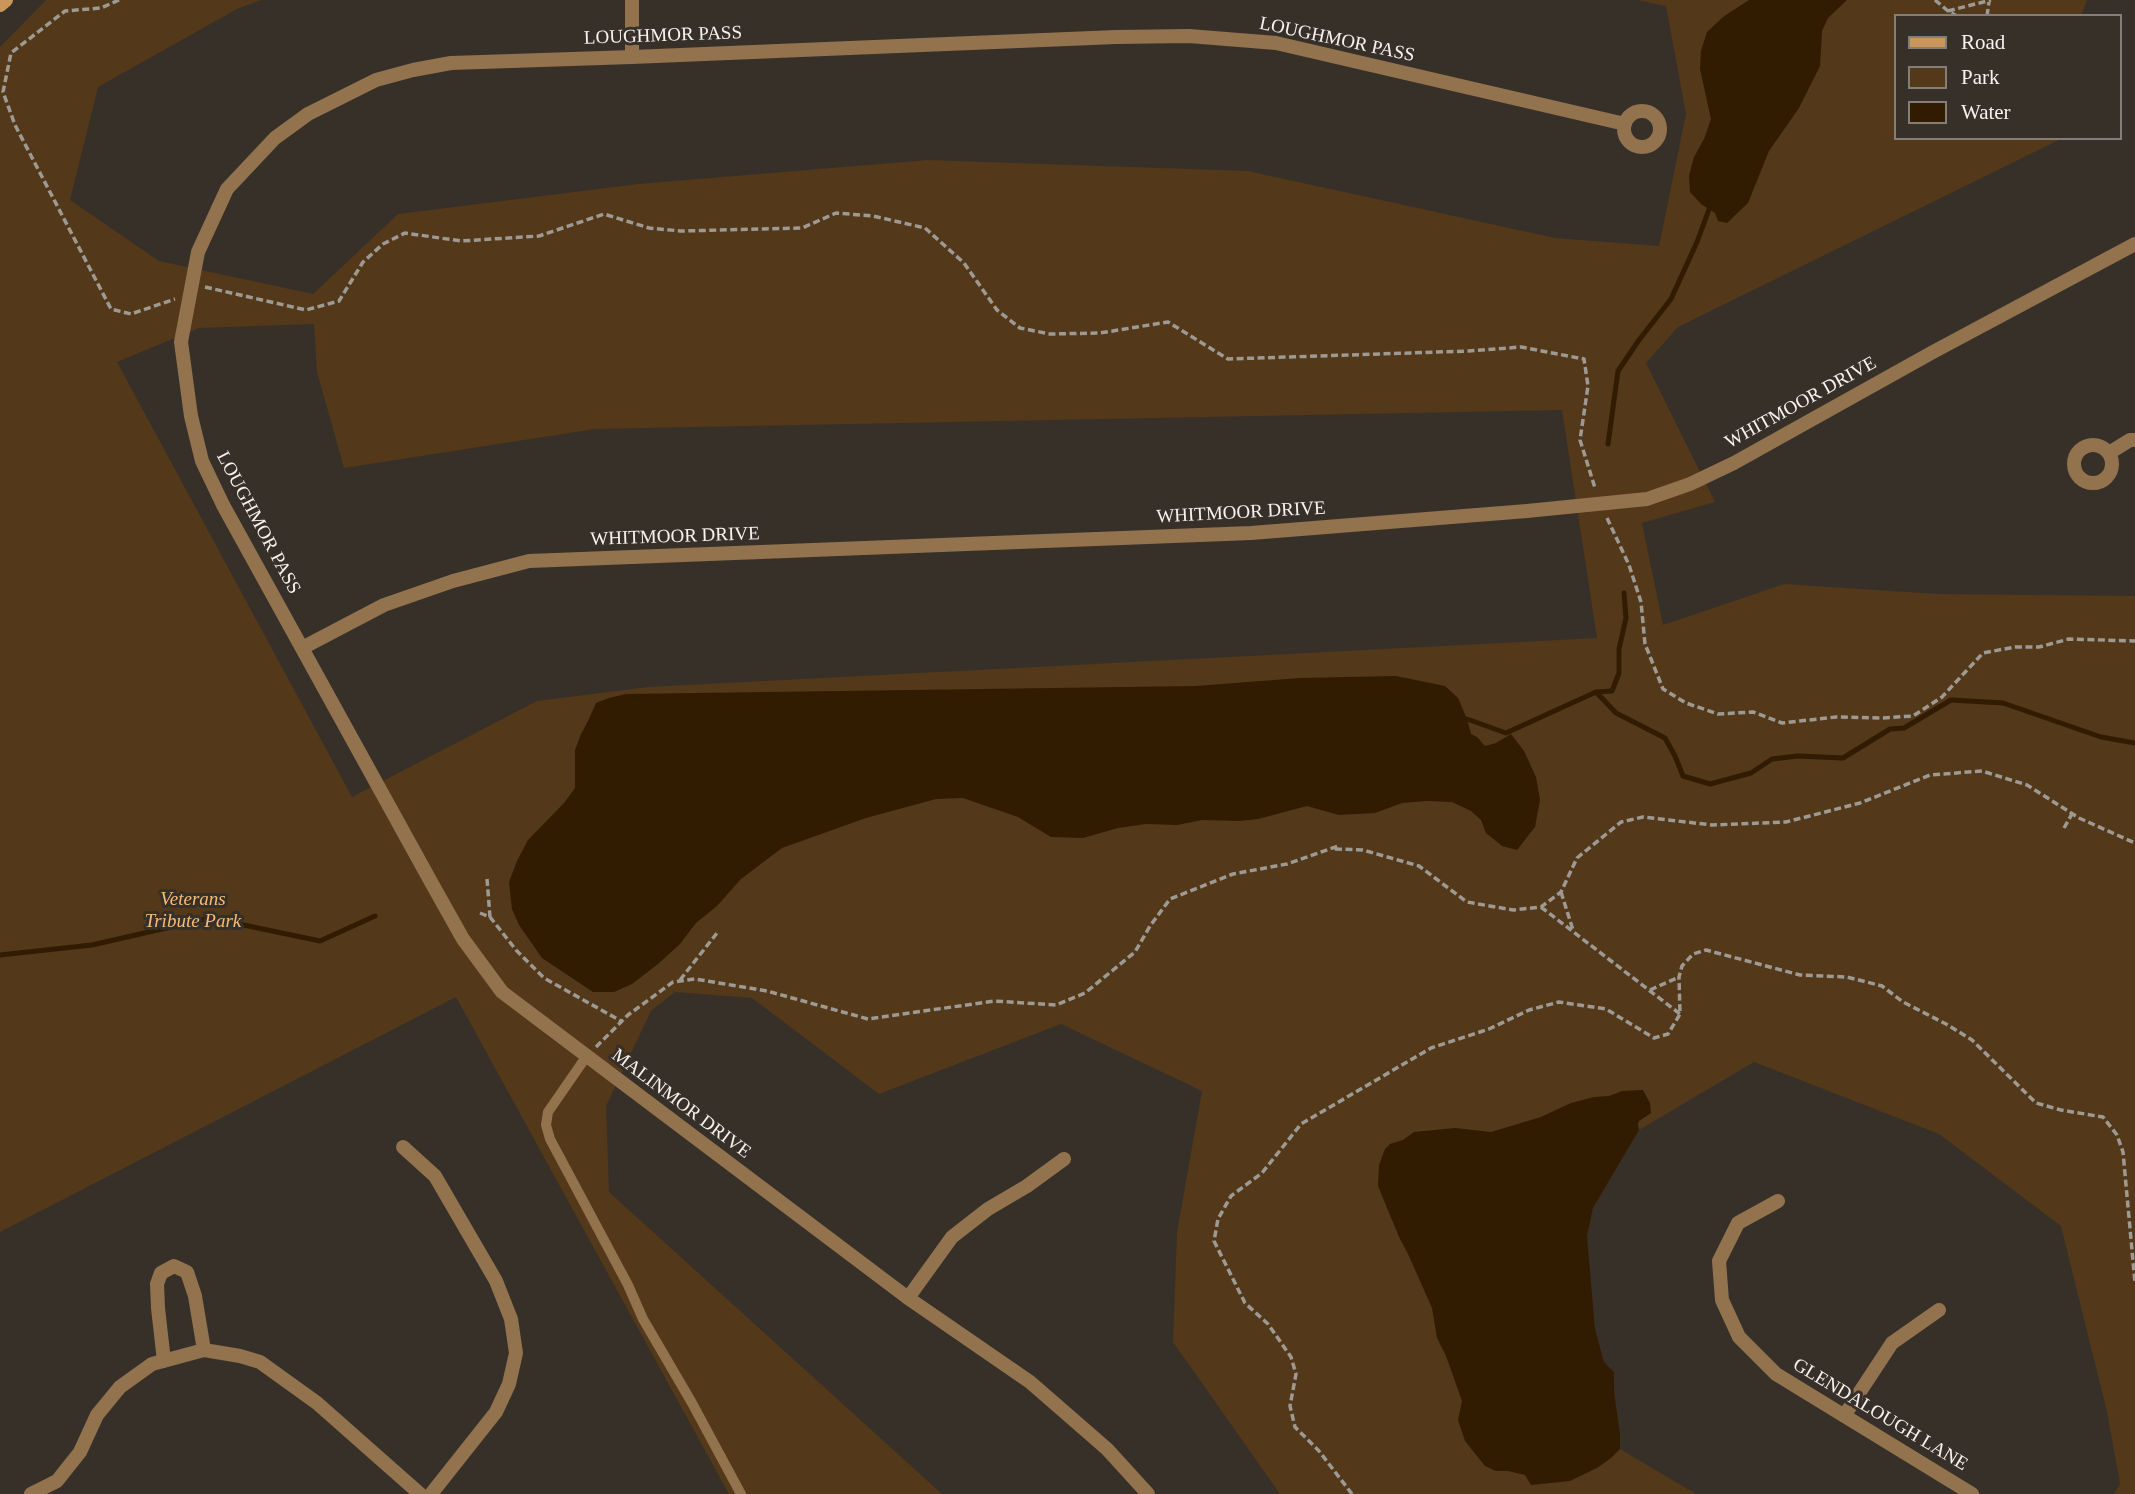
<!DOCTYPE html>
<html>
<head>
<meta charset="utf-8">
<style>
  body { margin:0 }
  #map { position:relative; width:2135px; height:1494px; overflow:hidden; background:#363029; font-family:"Times New Roman",serif }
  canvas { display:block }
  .legend { position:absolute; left:1894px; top:14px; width:228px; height:126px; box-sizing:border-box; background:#363029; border:2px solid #837e77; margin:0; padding:9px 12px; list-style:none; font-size:21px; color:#f6f2ed }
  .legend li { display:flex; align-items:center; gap:14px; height:35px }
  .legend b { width:35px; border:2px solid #837e77 }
</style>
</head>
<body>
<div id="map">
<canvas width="2135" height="1494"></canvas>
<ul class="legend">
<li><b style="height:9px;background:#ca965b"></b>Road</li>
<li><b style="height:19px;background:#533819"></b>Park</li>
<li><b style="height:19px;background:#311c02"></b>Water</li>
</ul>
</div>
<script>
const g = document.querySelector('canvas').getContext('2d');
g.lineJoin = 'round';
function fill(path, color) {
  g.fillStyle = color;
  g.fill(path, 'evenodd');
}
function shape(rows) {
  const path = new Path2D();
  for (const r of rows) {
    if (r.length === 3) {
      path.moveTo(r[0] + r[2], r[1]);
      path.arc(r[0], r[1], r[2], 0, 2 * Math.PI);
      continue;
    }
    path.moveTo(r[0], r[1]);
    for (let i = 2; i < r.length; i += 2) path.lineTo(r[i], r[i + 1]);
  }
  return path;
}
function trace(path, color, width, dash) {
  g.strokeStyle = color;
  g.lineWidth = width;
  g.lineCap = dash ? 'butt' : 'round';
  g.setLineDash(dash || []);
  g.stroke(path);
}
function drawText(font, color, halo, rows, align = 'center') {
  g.font = font + ' "Times New Roman",serif';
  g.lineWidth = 6;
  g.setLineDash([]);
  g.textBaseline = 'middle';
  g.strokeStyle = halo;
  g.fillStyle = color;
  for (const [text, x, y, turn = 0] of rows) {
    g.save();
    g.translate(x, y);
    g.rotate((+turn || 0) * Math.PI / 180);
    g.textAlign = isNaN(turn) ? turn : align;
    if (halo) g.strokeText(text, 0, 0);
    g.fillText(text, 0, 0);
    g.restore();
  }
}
const green = shape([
  [46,0,261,0,237,9,98,87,70,200,159,261,313,294,398,214,638,184,928,160,1248,171,1555,238,1659,246,1686,114,1666,6,1638,0,2087,0,2081,16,1895,16,1895,138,2063,138,1678,327,1646,363,1715,502,1642,523,1663,625,1784,584,1938,594,2135,596,2135,1494,2114,1494,2120,1484,2107,1412,2061,1226,1939,1134,1754,1062,1639,1130,1593,1208,1587,1236,1595,1329,1604,1362,1614,1372,1614,1391,1620,1434,1620,1449,1696,1494,1280,1494,1173,1342,1177,1232,1202,1091,1061,1024,879,1094,752,998,675,992,651,1011,606,1106,609,1192,942,1494,729,1494,456,997,0,1232,0,47],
  [314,324,317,372,344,468,595,429,1562,410,1597,638,648,687,537,701,352,797,117,362,199,328]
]);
const water = shape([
  [1749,0,1847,0,1828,18,1822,31,1820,66,1799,108,1769,151,1748,203,1727,223,1718,221,1715,213,1701,204,1690,192,1689,176,1694,157,1704,139,1711,119,1700,69,1701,51,1707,32,1723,17],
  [1396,676,1445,686,1458,698,1467,719,1471,734,1477,737,1485,746,1496,743,1511,734,1524,751,1536,777,1540,800,1535,827,1517,850,1502,846,1486,833,1481,820,1471,811,1452,802,1427,801,1402,803,1375,813,1339,815,1307,806,1258,819,1239,821,1202,820,1177,825,1146,824,1118,828,1083,838,1051,837,1018,817,963,798,936,799,866,818,782,848,741,879,717,906,696,923,680,944,658,964,632,984,614,992,593,992,542,958,519,925,512,909,509,882,517,861,528,840,564,803,575,788,575,750,581,734,588,721,596,703,609,698,626,694,1196,686,1300,678],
  [1643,1090,1650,1103,1651,1113,1639,1121,1638,1124,1639,1130,1593,1208,1587,1236,1595,1329,1604,1362,1614,1372,1614,1391,1620,1434,1620,1449,1611,1458,1597,1468,1570,1481,1531,1485,1525,1475,1508,1471,1496,1471,1485,1466,1465,1441,1458,1420,1462,1401,1446,1356,1437,1338,1432,1308,1408,1254,1399,1237,1378,1186,1379,1165,1385,1149,1390,1144,1403,1140,1414,1132,1455,1128,1491,1132,1541,1117,1571,1103,1594,1097,1609,1096,1622,1091]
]);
const stream = shape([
  [1608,444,1618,371,1639,340,1671,299,1697,242,1711,204],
  [1596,692,1616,713,1665,738,1675,756,1683,776,1710,784,1751,773,1772,759,1798,756,1843,758,1890,729,1904,728,1951,700,2003,703,2101,737,2135,743],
  [1467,719,1506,733,1596,692,1612,691,1619,673,1619,649,1626,618,1624,593],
  [0,955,92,945,210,918,320,941,375,916]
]);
const path = shape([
  [119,0,101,8,65,11,11,53,3,92,15,125,111,309,131,314,175,299],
  [1935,0,1948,11,1957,16],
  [1948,11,1991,0],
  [1987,16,1989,2],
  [205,287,306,310,339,301,363,262,383,244,405,233,461,241,539,236,604,214,649,228,681,231,802,228,836,213,873,216,925,228,964,263,997,310,1020,328,1050,334,1100,333,1168,322,1228,359,1469,351,1521,347,1584,359,1588,386,1580,440,1595,488],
  [1607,518,1629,565,1641,602,1645,644,1663,689,1686,703,1718,714,1753,712,1782,723,1836,717,1882,718,1913,716,1942,697,1983,653,2015,647,2039,647,2069,639,2135,641],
  [2064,828,2072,814],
  [487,879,490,917],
  [1561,892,1573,930],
  [1541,907,1680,1014],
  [480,913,490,917,516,950,544,978,621,1021],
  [680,980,717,933],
  [1650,990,1679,977],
  [596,1047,628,1015,673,982,695,979,767,991,868,1019,994,1001,1056,1005,1085,993,1135,952,1150,926,1170,899,1233,874,1287,864,1338,846,1336,849,1363,850,1419,866,1467,902,1513,910,1541,907,1561,892,1577,858,1621,822,1643,817,1712,825,1786,822,1860,803,1930,775,1982,771,2027,785,2079,818,2135,843],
  [1352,1494,1319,1451,1295,1427,1290,1406,1296,1374,1291,1357,1268,1324,1245,1303,1214,1241,1218,1219,1231,1196,1262,1173,1301,1124,1431,1048,1489,1029,1529,1010,1559,1002,1606,1009,1654,1038,1668,1034,1680,1014,1679,977,1682,966,1693,954,1706,950,1800,975,1847,977,1882,986,1903,1002,1946,1024,1972,1040,2036,1103,2061,1110,2103,1117,2117,1135,2123,1152,2135,1283]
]);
const service = shape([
  [586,1057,548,1112,546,1125,550,1139,628,1285,643,1319,692,1403,741,1494]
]);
const minor = shape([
  [632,57,632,0],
  [1642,129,18],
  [2093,464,19],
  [2109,453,2130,440,2135,440],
  [302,648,384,605,453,581,529,561,1251,533,1527,511,1647,499,1690,484,1734,463,1933,352,2135,244],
  [403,1147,435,1176,496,1281,511,1319,516,1353,509,1384,496,1412,431,1494],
  [1778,1201,1738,1223,1719,1261,1722,1300,1739,1337,1776,1374,1972,1494],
  [908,1298,952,1237,988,1209,1027,1186,1064,1159],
  [164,1361,158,1308,157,1284,161,1273,174,1266,187,1272,195,1296,204,1350],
  [1844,1416,1892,1343,1939,1310],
  [31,1494,57,1481,80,1452,97,1415,120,1387,152,1364,204,1350,240,1356,260,1362,317,1403,420,1494],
  [1148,1494,1107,1449,1030,1382,908,1298,502,992,463,939,431,882,223,505,202,461,191,416,181,342,198,252,227,189,275,138,308,114,376,80,413,70,451,63,632,57,1116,37,1189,36,1276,43,1625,124]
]);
const secondary = shape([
  [0,5,6,0]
]);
const streetNames = [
  ["LOUGHMOR PASS",663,36,-2],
  ["LOUGHMOR PASS",1337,40,12],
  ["WHITMOOR DRIVE",1801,403,-29],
  ["WHITMOOR DRIVE",1241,513,-3],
  ["LOUGHMOR PASS",258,523,62],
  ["WHITMOOR DRIVE",675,537,-2],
  ["MALINMOR DRIVE",681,1104,37],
  ["GLENDALOUGH LANE",1880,1415,31]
];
const parkNames = [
  ["Veterans",193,900],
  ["Tribute Park",193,922]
];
fill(green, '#533819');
fill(water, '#311c02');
trace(stream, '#311c02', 5);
trace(path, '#9d9993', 3.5, [7, 3.5]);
trace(service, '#93724e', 10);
trace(minor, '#93724e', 14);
trace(secondary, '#ca965b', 14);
drawText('19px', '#f6f2ed', '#363029', streetNames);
drawText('italic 19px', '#fabb73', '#363029', parkNames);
</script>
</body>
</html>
